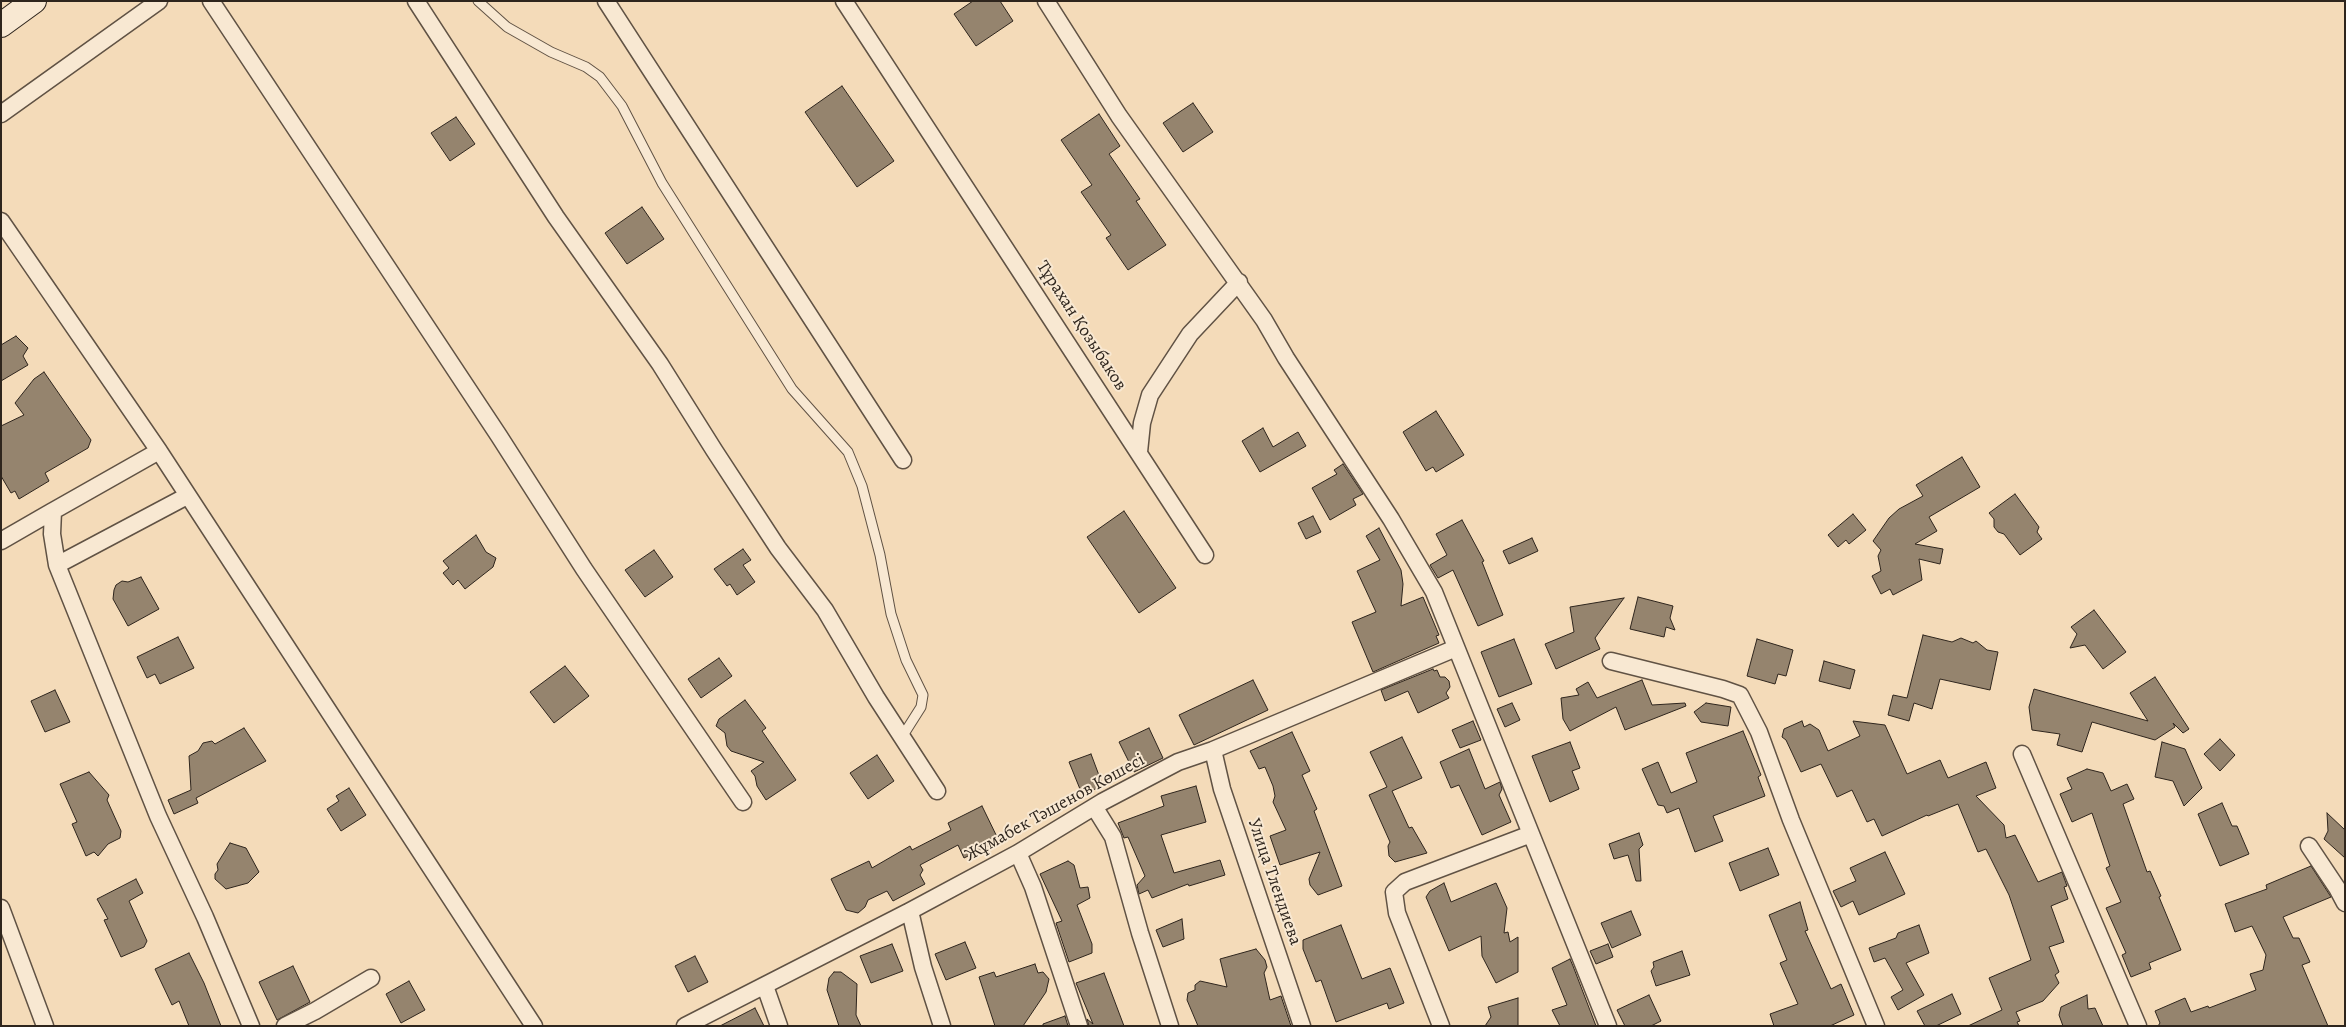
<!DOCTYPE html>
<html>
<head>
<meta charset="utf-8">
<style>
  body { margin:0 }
  #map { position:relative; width:2346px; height:1027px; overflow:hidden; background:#f4dbb9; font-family:Alegreya,serif }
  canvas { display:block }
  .frame { position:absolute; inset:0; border:2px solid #2e251d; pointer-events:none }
</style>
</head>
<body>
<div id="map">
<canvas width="2346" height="1027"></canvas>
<div class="frame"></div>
</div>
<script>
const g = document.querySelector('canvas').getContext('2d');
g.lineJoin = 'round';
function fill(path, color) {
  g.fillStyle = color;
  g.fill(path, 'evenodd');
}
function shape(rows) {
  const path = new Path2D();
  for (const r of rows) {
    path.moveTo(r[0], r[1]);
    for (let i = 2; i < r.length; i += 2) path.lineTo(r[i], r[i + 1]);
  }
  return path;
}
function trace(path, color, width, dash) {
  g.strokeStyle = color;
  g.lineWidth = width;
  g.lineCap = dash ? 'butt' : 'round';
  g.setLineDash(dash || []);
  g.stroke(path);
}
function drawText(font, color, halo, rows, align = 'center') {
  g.font = font + ' Alegreya,serif';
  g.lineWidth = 4;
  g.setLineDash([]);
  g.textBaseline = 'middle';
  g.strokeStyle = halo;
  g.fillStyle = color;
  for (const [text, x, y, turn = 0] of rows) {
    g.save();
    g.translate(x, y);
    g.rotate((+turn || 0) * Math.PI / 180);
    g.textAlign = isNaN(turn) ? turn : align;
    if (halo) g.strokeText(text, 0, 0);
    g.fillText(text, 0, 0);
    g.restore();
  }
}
const building = shape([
  [973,1,1000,1,1013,21,976,46,954,14,973,1],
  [842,86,894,161,857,187,805,112,842,86],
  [1193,103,1213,132,1183,152,1163,123,1193,103],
  [1099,114,1120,146,1109,154,1140,199,1136,201,1166,245,1128,270,1106,238,1111,235,1081,192,1092,185,1061,140,1099,114],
  [456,117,475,144,450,161,431,133,456,117],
  [642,207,664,239,627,264,605,233,642,207],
  [16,336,28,348,23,356,28,365,1,381,1,345,16,336],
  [44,372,91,440,88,448,45,473,49,481,19,499,15,491,11,493,1,476,1,426,24,415,15,403,34,379,44,372],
  [1436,411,1464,455,1436,472,1433,467,1426,471,1403,432,1436,411],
  [1263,428,1273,447,1298,432,1306,446,1260,472,1242,441,1263,428],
  [1962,457,1980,487,1929,517,1937,531,1915,544,1943,549,1940,564,1919,559,1922,580,1893,595,1890,589,1881,594,1872,576,1881,571,1878,556,1881,550,1873,541,1889,518,1899,509,1923,496,1916,485,1962,457],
  [1343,464,1363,494,1353,499,1356,505,1330,520,1312,488,1337,474,1334,470,1343,464],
  [2015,494,2039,527,2037,532,2042,539,2020,555,2004,534,1998,532,1994,527,1994,519,1989,513,2015,494],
  [1124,511,1176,588,1139,613,1087,537,1124,511],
  [1853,514,1866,530,1849,544,1846,540,1838,547,1828,535,1853,514],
  [1313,516,1321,532,1306,539,1298,523,1313,516],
  [1462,520,1484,561,1482,562,1503,615,1478,626,1453,570,1438,578,1430,565,1447,555,1436,534,1462,520],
  [1379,528,1401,570,1403,584,1401,606,1423,597,1439,635,1436,636,1439,643,1373,672,1352,622,1376,612,1357,571,1380,560,1366,536,1379,528],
  [476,535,486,552,496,558,493,567,465,589,458,580,453,585,443,573,449,568,443,561,476,535],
  [1532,538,1538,551,1509,564,1503,551,1532,538],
  [743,549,751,560,743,565,755,582,737,595,730,584,727,586,714,569,743,549],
  [654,550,673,577,645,597,625,570,654,550],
  [141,577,159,609,128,626,113,599,114,590,116,585,122,581,128,582,141,577],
  [1638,597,1673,606,1670,618,1675,630,1666,627,1664,637,1630,629,1638,597],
  [1624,598,1595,638,1600,649,1556,669,1545,644,1574,632,1570,607,1624,598],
  [2094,610,2126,652,2103,669,2085,645,2070,648,2077,634,2071,627,2094,610],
  [1923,635,1952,642,1961,638,1973,643,1976,641,1987,650,1998,652,1990,690,1940,679,1932,709,1914,703,1909,721,1888,715,1893,695,1907,698,1923,635],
  [178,637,194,668,160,684,155,674,147,678,137,657,178,637],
  [1514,639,1532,684,1499,697,1481,652,1514,639],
  [1757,639,1793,650,1786,676,1778,674,1775,684,1747,676,1757,639],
  [719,658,732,676,701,698,688,679,719,658],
  [1824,661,1855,670,1850,689,1819,681,1824,661],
  [565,666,589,696,554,723,530,692,565,666],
  [1433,669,1434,671,1437,670,1440,677,1445,677,1449,681,1450,687,1446,693,1449,698,1418,713,1408,691,1385,701,1381,690,1433,669],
  [2155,677,2189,729,2183,733,2173,723,2175,727,2155,740,2092,722,2082,752,2057,745,2060,734,2032,730,2029,707,2034,689,2148,721,2130,693,2155,677],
  [1253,680,1268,710,1194,745,1179,715,1253,680],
  [1642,680,1652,705,1685,703,1686,706,1625,730,1616,707,1570,731,1563,719,1561,698,1579,695,1576,689,1588,682,1597,698,1642,680],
  [55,690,70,722,45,732,31,701,55,690],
  [745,700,766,728,762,731,796,780,766,800,757,786,755,776,751,771,764,762,731,751,727,746,725,733,716,726,719,719,745,700],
  [1512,703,1520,720,1505,727,1497,709,1512,703],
  [1706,703,1731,707,1728,726,1701,722,1694,712,1706,703],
  [1473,721,1481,740,1460,748,1452,730,1473,721],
  [1802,721,1804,727,1810,724,1819,730,1828,751,1860,736,1853,721,1885,725,1907,774,1940,760,1948,778,1986,762,1996,788,1976,796,2004,825,2006,838,2015,835,2038,882,2062,872,2067,886,2064,887,2068,899,2051,906,2064,942,2049,947,2059,972,2055,975,2059,983,2043,1001,2016,1012,2020,1021,2017,1022,2019,1026,1968,1026,2002,1010,1989,978,2031,960,2009,895,1986,849,1978,852,1958,804,1928,816,1927,815,1882,836,1874,819,1867,822,1852,790,1837,797,1821,764,1801,772,1786,740,1782,737,1784,729,1802,721],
  [244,728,266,761,196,798,198,803,174,814,168,800,191,790,189,756,198,751,203,743,212,741,215,744,244,728],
  [1149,728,1163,758,1134,772,1119,742,1149,728],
  [1743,731,1761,775,1758,777,1765,796,1713,816,1723,841,1695,852,1679,808,1667,813,1664,806,1658,805,1642,769,1658,762,1671,793,1697,782,1686,753,1743,731],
  [1292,732,1310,771,1302,775,1317,809,1314,811,1342,886,1318,895,1310,885,1309,879,1320,852,1280,865,1270,836,1286,830,1273,802,1275,796,1273,786,1265,767,1259,769,1250,751,1292,732],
  [1402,737,1422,778,1392,791,1409,828,1412,827,1427,853,1395,862,1389,856,1388,846,1390,842,1369,795,1387,787,1370,752,1402,737],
  [2220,739,2235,755,2220,771,2204,754,2220,739],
  [1570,742,1580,768,1572,771,1579,789,1550,802,1532,756,1570,742],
  [2162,742,2185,749,2202,788,2184,806,2173,781,2155,777,2162,742],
  [1469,749,1485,789,1500,782,1502,789,1499,795,1511,822,1482,835,1459,785,1451,788,1440,762,1469,749],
  [1091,754,1103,786,1082,794,1069,762,1091,754],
  [877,755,894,781,868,799,850,773,877,755],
  [2087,769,2103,773,2111,791,2127,784,2134,799,2123,804,2147,872,2150,871,2161,896,2159,897,2181,950,2149,963,2151,969,2131,977,2122,955,2126,953,2106,908,2121,902,2106,868,2110,866,2092,813,2072,822,2060,794,2072,789,2067,778,2087,769],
  [89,772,109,795,107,800,121,831,120,838,108,844,98,856,94,852,86,856,72,824,77,822,60,784,89,772],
  [1196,786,1206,822,1161,835,1174,873,1220,860,1225,875,1189,886,1188,884,1152,898,1148,890,1139,894,1137,885,1145,876,1128,837,1124,838,1118,823,1164,806,1161,796,1196,786],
  [349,788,366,815,341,831,327,809,339,801,336,796,349,788],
  [2222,803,2232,826,2237,826,2249,854,2220,866,2198,814,2222,803],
  [982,806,999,841,964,858,958,845,920,865,923,870,920,875,925,884,893,901,887,891,868,900,865,907,858,913,846,910,831,879,869,861,872,868,910,846,912,850,951,830,948,823,982,806],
  [2327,813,2345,830,2345,858,2324,839,2328,831,2327,813],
  [1639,833,1643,845,1639,849,1641,881,1636,881,1628,855,1614,859,1609,844,1639,833],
  [230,843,246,848,259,872,248,883,226,889,215,879,215,874,218,870,217,864,230,843],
  [1768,848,1779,875,1740,891,1729,863,1768,848],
  [1885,852,1905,894,1859,915,1853,901,1841,907,1833,891,1856,881,1850,868,1885,852],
  [1068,861,1074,865,1080,888,1088,887,1090,898,1077,905,1092,944,1092,953,1069,962,1056,923,1062,921,1040,874,1068,861],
  [2311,866,2331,897,2283,917,2293,938,2299,938,2310,962,2302,965,2328,1026,2158,1026,2160,1023,2155,1011,2185,998,2191,1012,2208,1006,2209,1008,2256,990,2250,974,2263,970,2266,955,2252,926,2235,932,2225,904,2267,889,2266,885,2311,866],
  [136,879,143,893,129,901,147,941,144,947,121,957,104,920,108,919,97,899,136,879],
  [1444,883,1451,902,1496,883,1507,908,1504,933,1508,932,1510,942,1518,937,1518,972,1496,983,1482,956,1481,936,1449,951,1426,897,1430,891,1444,883],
  [1800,902,1808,930,1805,931,1831,989,1841,984,1854,1015,1830,1026,1774,1026,1770,1014,1798,1004,1780,963,1787,960,1769,915,1800,902],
  [1631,911,1641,935,1612,948,1601,923,1631,911],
  [1182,919,1184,939,1163,947,1156,930,1182,919],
  [1341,925,1362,979,1390,968,1404,1003,1389,1009,1387,1003,1336,1022,1321,980,1316,982,1303,949,1303,940,1341,925],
  [1919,925,1929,953,1906,963,1924,995,1898,1010,1891,997,1903,990,1885,958,1874,962,1869,948,1896,938,1898,933,1919,925],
  [965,942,976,968,946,980,935,954,965,942],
  [892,944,903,971,871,983,860,956,892,944],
  [1608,944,1613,957,1596,964,1590,951,1608,944],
  [1256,949,1265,960,1267,967,1264,973,1270,1000,1281,996,1291,1026,1198,1026,1187,1000,1188,993,1195,990,1195,985,1200,981,1227,987,1220,959,1256,949],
  [1682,951,1690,975,1656,986,1651,971,1654,967,1653,962,1682,951],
  [189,953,204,983,221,1026,189,1026,179,1001,172,1005,155,969,189,953],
  [695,956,708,982,688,992,675,966,695,956],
  [1570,959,1573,966,1596,1026,1560,1026,1552,1010,1567,1005,1552,968,1570,959],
  [1035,964,1038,973,1043,972,1049,979,1046,992,1023,1026,995,1026,979,977,994,972,996,977,1035,964],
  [293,966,310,1002,277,1020,259,982,293,966],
  [834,972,841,972,857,984,856,1015,861,1026,839,1026,827,990,829,978,834,972],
  [1104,973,1124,1026,1089,1026,1087,1019,1093,1024,1076,983,1104,973],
  [409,981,425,1010,401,1023,386,994,409,981],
  [1952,994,1961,1014,1936,1026,1925,1026,1917,1011,1952,994],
  [1649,995,1661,1021,1651,1026,1625,1026,1617,1010,1649,995],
  [2087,995,2088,1009,2095,1008,2103,1026,2063,1026,2059,1015,2061,1007,2087,995],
  [1518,998,1518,1026,1485,1026,1491,1017,1488,1007,1518,998],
  [755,1008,764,1026,720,1026,755,1008],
  [1065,1016,1068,1026,1043,1026,1043,1024,1065,1016]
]);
const lane = shape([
  [478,1,507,27,551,52,586,67,600,77,622,106,662,183,792,389,848,452,862,486,880,555,891,614,906,660,923,695,921,707,902,737]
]);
const street = shape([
  [211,1,499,436,584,569,743,802],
  [416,1,556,217,660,364,714,450,778,548,825,610,876,697,937,791],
  [606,1,903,460],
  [844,1,1205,555],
  [1046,1,1119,116,1264,320,1286,358,1391,519,1434,592,1608,1026],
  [1,114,159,1],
  [1,221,159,451,534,1026],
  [159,451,53,511,52,534,57,565,158,816,205,917,251,1026],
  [1139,452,1142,423,1150,395,1190,334,1239,282],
  [1,541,53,511],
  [57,565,187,496],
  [1611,661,1723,689,1740,695,1759,732,1791,820,1876,1026],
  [1213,750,1222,789,1302,1026],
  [2022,754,2138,1026],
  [1095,808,1113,837,1140,933,1170,1026],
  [2309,846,2337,888,2345,903],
  [1018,853,1033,887,1079,1026],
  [1,908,45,1026],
  [910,911,923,967,942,1026],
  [765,986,779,1026],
  [285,1026,315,1011,371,978],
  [685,1026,910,911,1018,853,1102,802,1178,762,1213,750,1456,648],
  [1441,1026,1397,913,1394,892,1405,882,1531,834]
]);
const secondary = shape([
  [1,25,34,1]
]);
const streetNames = [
  ["Тұрахан Қозыбаков",1081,326,57],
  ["Жұмабек Тәшенов Көшесі",1055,808,-29],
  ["Улица Тлендиева",1274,882,71]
];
fill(building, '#95846e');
trace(building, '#2e251d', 1);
trace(lane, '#605244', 11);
trace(street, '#605244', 19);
trace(secondary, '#2e251d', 26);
trace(lane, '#f8e8d2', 9);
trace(street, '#f8e8d2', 16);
trace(secondary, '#f8e8d2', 24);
drawText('18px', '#2e251d', '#f8e8d2', streetNames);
</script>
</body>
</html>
